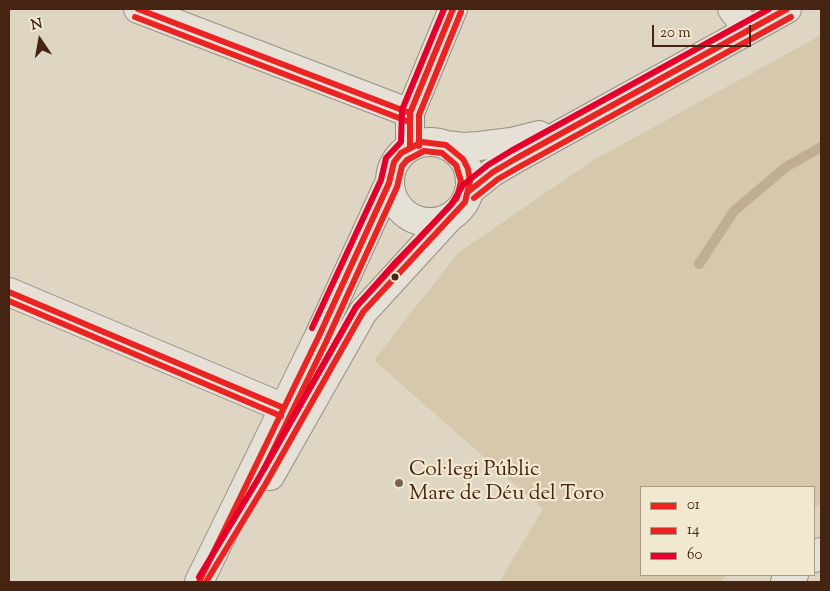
<!DOCTYPE html>
<html>
<head>
<meta charset="utf-8">
<style>
  body { margin:0 }
  #map { position:relative; width:830px; height:591px; overflow:hidden; background:#ded6c2; font-family:"Sorts Mill Goudy",serif }
  canvas { display:block }
  .frame { position:absolute; inset:0; border:10px solid #462413; pointer-events:none }
  .legend { position:absolute; left:640px; top:486px; width:175px; height:90px; box-sizing:border-box; background:#f1e8d0; border:1px solid #ad9a84; margin:0; padding:6px 9px; list-style:none; font-size:15px; color:#462413 }
  .legend li { display:flex; align-items:center; gap:10px; height:25px }
  .legend b { width:25px; border:1px solid #ad9a84 }
  .north { position:absolute; left:15px; top:15px; width:50px; height:50px; -webkit-text-stroke:4px #f1e8d0; paint-order:stroke; rotate:348deg; font-size:14px; font-weight:700; line-height:20px; text-align:center; color:#462413 }
  .north::after { content:''; display:block; margin:auto; width:18px; height:22px; background:#462413; clip-path:polygon(50% 0,100% 100%,50% 72%,0 100%) }
  .scale { position:absolute; left:652px; top:25px; width:99px; height:22px; box-sizing:border-box; border:2px solid #462413; border-top:0; padding-left:6px; font-size:15px; line-height:18px; white-space:nowrap; color:#462413; -webkit-text-stroke:4px #f1e8d0; paint-order:stroke }
</style>
</head>
<body>
<div id="map">
<canvas width="830" height="591"></canvas>
<div class="frame"></div>
<ul class="legend">
<li><b style="height:6px;background:#ea2423"></b>01</li>
<li><b style="height:6px;background:#ea2423"></b>14</li>
<li><b style="height:6px;background:#e4002b"></b>60</li>
</ul>
<div class="north">N</div>
<div class="scale">20 m</div>
</div>
<script>
const g = document.querySelector('canvas').getContext('2d');
g.lineJoin = 'round';
function fill(path, color) {
  g.fillStyle = color;
  g.fill(path, 'evenodd');
}
function shape(rows) {
  const path = new Path2D();
  for (const r of rows) {
    if (r.length === 3) {
      path.moveTo(r[0] + r[2], r[1]);
      path.arc(r[0], r[1], r[2], 0, 2 * Math.PI);
      continue;
    }
    path.moveTo(r[0], r[1]);
    for (let i = 2; i < r.length; i += 2) path.lineTo(r[i], r[i + 1]);
  }
  return path;
}
function trace(path, color, width, dash) {
  g.strokeStyle = color;
  g.lineWidth = width;
  g.lineCap = dash ? 'butt' : 'round';
  g.setLineDash(dash || []);
  g.stroke(path);
}
function drawText(font, color, halo, rows, align = 'center') {
  g.font = font + ' "Sorts Mill Goudy",serif';
  g.lineWidth = 4.5;
  g.setLineDash([]);
  g.textBaseline = 'middle';
  g.strokeStyle = halo;
  g.fillStyle = color;
  for (const [text, x, y, turn = 0] of rows) {
    g.save();
    g.translate(x, y);
    g.rotate((+turn || 0) * Math.PI / 180);
    g.textAlign = isNaN(turn) ? turn : align;
    if (halo) g.strokeText(text, 0, 0);
    g.fillText(text, 0, 0);
    g.restore();
  }
}
const green = shape([
  [821,35,821,503,814,509,814,487,641,487,641,575,728,575,719,582,499,582,543,509,374,360,458,253,592,161]
]);
const stream = shape([
  [699,264,734,211,786,167,821,147]
]);
const minor = shape([
  [138,9,410,113],
  [732,9,748,30],
  [410,146,410,113,453,9],
  [9,292,284,408],
  [814,558,821,552],
  [785,582,794,575]
]);
const tertiary = shape([
  [430,182,40],
  [446,145,463,147,479,146,511,142,539,135],
  [469,191,493,172,515,159,787,9],
  [270,476,363,312,449,218],
  [199,582,318,338,389,183]
]);
const bus1 = shape([
  [138,9,410,113],
  [410,146,410,113,453,9],
  [469,191,493,172,515,159,787,9],
  [9,292,284,408],
  [199,582,318,338,389,183,394,162,401,153,422,142,446,145,463,159,468,169,470,181,465,202,363,312,265,485,206,582]
]);
const bus2 = shape([
  [135,17,407,121],
  [419,146,419,115,461,12],
  [424,151,442,153,456,165,461,181,457,198,356,307,264,469,326,342,397,187,402,166,407,160,424,151],
  [474,198,498,179,519,167,791,17],
  [9,301,281,416]
]);
const bus3 = shape([
  [312,328,381,180,386,158,401,142,402,110,444,9],
  [199,577,257,481,356,307,395,263,451,205,463,185,488,165,511,151,769,9]
]);
const markers = [
  [395,277,4.5,"#462413"],
  [399,483,5,"#7b6250"]
];
const poiNames = [
  ["Col·legi Públic",409,471],
  ["Mare de Déu del Toro",409,495]
];
fill(green, '#d5c8ad');
trace(stream, '#bfae93', 10);
trace(minor, '#988e82', 30);
trace(tertiary, '#988e82', 30);
trace(minor, '#e5e1d7', 28);
trace(tertiary, '#e5e1d7', 28);
trace(bus1, '#ea2423', 6);
trace(bus2, '#ea2423', 6);
trace(bus3, '#e4002b', 6);
for (const [x, y, r, color] of markers) {
  const dot = new Path2D();
  dot.arc(x, y, r, 0, 2 * Math.PI);
  g.fillStyle = color;
  g.fill(dot);
  trace(dot, '#f1e8d0', 2);
}
drawText('21px', '#462413', '#f1e8d0', poiNames, 'left');
</script>
</body>
</html>
